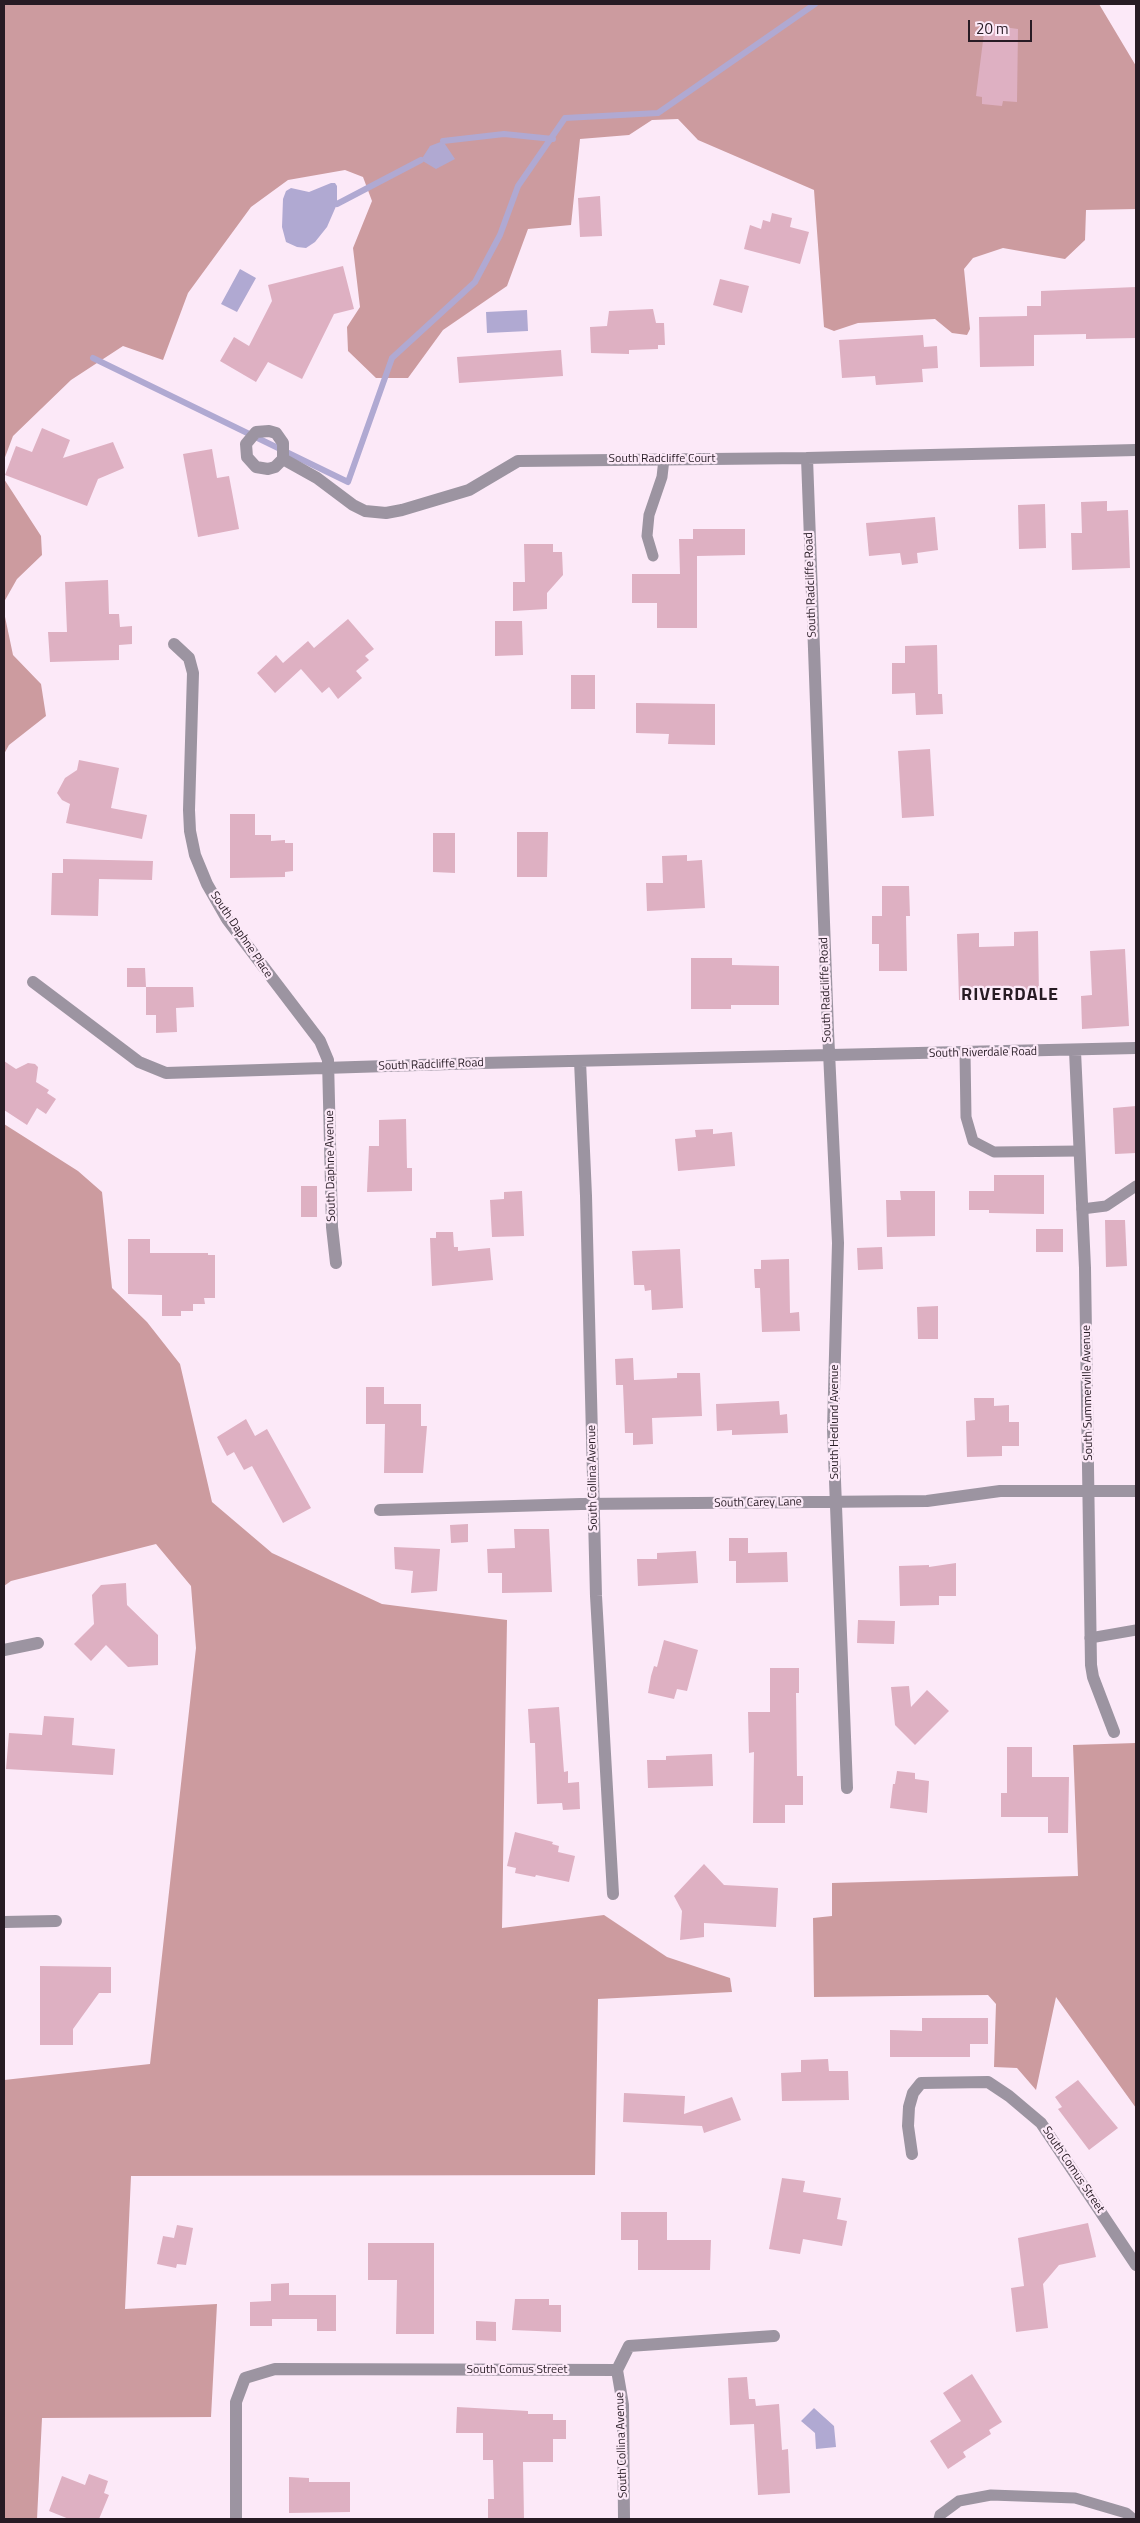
<!DOCTYPE html>
<html>
<head>
<meta charset="utf-8">
<style>
  body { margin:0 }
  #map { position:relative; width:1140px; height:2523px; overflow:hidden; background:#fce9f8; font-family:"Titillium Web",sans-serif }
  canvas { display:block }
  .frame { position:absolute; inset:0; border:5px solid #271b24; pointer-events:none }
  .scale { position:absolute; left:968px; top:20px; width:64px; height:22px; box-sizing:border-box; border:2px solid #271b24; border-top:0; padding-left:6px; font-size:15px; line-height:18px; white-space:nowrap; color:#271b24; -webkit-text-stroke:4px #fce9f8; paint-order:stroke }
</style>
</head>
<body>
<div id="map">
<canvas width="1140" height="2523"></canvas>
<div class="frame"></div>
<div class="scale">20 m</div>
</div>
<script>
const g = document.querySelector('canvas').getContext('2d');
g.lineJoin = 'round';
function fill(path, color) {
  g.fillStyle = color;
  g.fill(path, 'evenodd');
}
function shape(rows) {
  const path = new Path2D();
  for (const r of rows) {
    path.moveTo(r[0], r[1]);
    for (let i = 2; i < r.length; i += 2) path.lineTo(r[i], r[i + 1]);
  }
  return path;
}
function trace(path, color, width, dash) {
  g.strokeStyle = color;
  g.lineWidth = width;
  g.lineCap = dash ? 'butt' : 'round';
  g.setLineDash(dash || []);
  g.stroke(path);
}
function drawText(font, color, halo, rows, align = 'center') {
  g.font = font + ' "Titillium Web",sans-serif';
  g.lineWidth = 4.5;
  g.setLineDash([]);
  g.textBaseline = 'middle';
  g.strokeStyle = halo;
  g.fillStyle = color;
  for (const [text, x, y, turn = 0] of rows) {
    g.save();
    g.translate(x, y);
    g.rotate((+turn || 0) * Math.PI / 180);
    g.textAlign = isNaN(turn) ? turn : align;
    if (halo) g.strokeText(text, 0, 0);
    g.fillText(text, 0, 0);
    g.restore();
  }
}
const forest = shape([
  [4,4,1099,4,1136,66,1136,209,1086,210,1085,240,1065,259,1003,248,973,258,964,269,970,329,967,335,952,333,935,319,858,323,834,331,824,327,814,190,698,140,678,119,652,120,629,135,580,139,571,225,528,229,507,286,443,330,408,378,376,378,348,351,347,327,360,307,353,248,372,201,363,177,345,170,288,180,251,207,188,293,163,360,123,346,71,380,13,436,4,460],
  [4,479,41,536,42,555,17,579,4,602],
  [4,612,13,655,41,684,46,716,9,745,4,754],
  [4,1124,78,1171,102,1192,112,1288,147,1322,180,1364,212,1502,272,1553,382,1604,507,1620,502,1928,604,1915,667,1957,730,1978,732,1992,598,1999,595,2175,131,2176,125,2309,217,2304,211,2417,42,2418,37,2519,4,2519,4,2080,150,2064,196,1648,191,1586,156,1544,11,1581,4,1586],
  [1136,1743,1136,2108,1056,1997,1036,2090,1017,2068,994,2067,996,2004,988,1995,814,1997,813,1918,832,1916,832,1883,1078,1876,1073,1745]
]);
const water = shape([
  [443,141,455,159,436,169,421,160,430,146],
  [331,183,335,183,337,186,337,204,327,227,315,242,306,248,297,247,286,242,282,227,283,199,286,191,291,188,309,192],
  [240,269,256,278,237,312,221,304],
  [527,310,528,331,487,333,486,312],
  [814,2408,834,2426,836,2447,816,2449,815,2433,801,2421]
]);
const stream = shape([
  [443,141,504,134,553,139],
  [337,204,421,160],
  [93,358,348,482,392,358,475,282,500,235,518,186,565,118,658,113,815,4]
]);
const building = shape([
  [989,25,1018,29,1017,102,1003,101,1002,106,982,104,982,97,976,96,984,33,987,33],
  [600,196,602,236,580,237,578,198],
  [772,213,792,218,790,227,809,232,800,264,744,249,750,225,761,229,763,220,770,222],
  [343,266,354,309,334,314,302,379,268,362,256,382,220,361,234,337,249,346,272,301,268,285],
  [720,279,749,286,742,313,713,305],
  [1136,287,1136,338,1086,339,1086,334,1034,335,1034,366,980,367,979,317,1027,316,1027,306,1041,306,1041,291],
  [653,309,656,323,664,323,665,345,658,345,658,349,629,350,629,354,591,353,590,327,607,326,609,311],
  [923,335,924,347,937,346,938,368,922,369,923,382,876,385,875,376,842,378,839,340],
  [561,350,563,376,459,383,457,357],
  [42,428,70,440,63,458,113,442,124,468,98,479,87,506,5,475,16,446,32,452],
  [212,449,217,478,229,476,239,529,198,537,183,454],
  [1107,501,1107,511,1128,510,1130,568,1072,570,1071,533,1082,533,1081,502],
  [1045,504,1046,548,1019,549,1018,505],
  [935,517,938,550,917,553,918,563,902,565,900,553,869,556,866,523],
  [693,529,745,529,745,555,697,556,697,628,657,628,657,603,632,603,632,574,680,574,679,539,693,539],
  [524,544,553,544,553,552,562,552,563,575,547,593,547,609,513,611,513,582,525,582],
  [108,580,109,614,119,614,120,627,132,626,132,644,119,645,119,660,50,662,48,632,67,632,65,582],
  [348,619,374,649,365,656,369,660,356,671,362,678,338,699,329,687,322,693,301,669,275,693,257,673,276,655,283,663,308,641,314,648],
  [495,621,522,621,523,655,495,656],
  [937,645,938,694,942,694,943,714,916,715,915,693,892,694,892,663,905,663,905,646],
  [571,675,595,675,595,709,571,709],
  [636,703,715,704,715,745,668,744,669,734,636,733],
  [930,749,934,816,902,818,898,751],
  [79,760,119,768,111,808,147,815,142,839,66,823,70,804,62,800,57,793,65,778,77,770],
  [230,814,255,814,255,835,271,835,271,841,285,840,285,843,293,843,293,871,285,872,285,877,230,878],
  [517,832,548,832,547,877,517,877],
  [433,833,455,833,455,873,433,872],
  [687,855,687,861,702,860,705,908,647,911,646,883,663,883,662,856],
  [63,859,153,861,152,880,99,879,98,916,51,915,52,873,63,873],
  [882,886,909,886,910,916,906,916,907,971,879,971,879,944,872,944,872,916,882,916],
  [1038,931,1039,998,959,1000,957,934,979,933,979,947,1014,946,1014,932],
  [1125,949,1129,1026,1082,1029,1081,996,1092,995,1090,951],
  [691,958,732,958,732,965,779,966,779,1005,731,1005,731,1009,691,1009],
  [127,968,145,968,146,987,127,987],
  [146,987,193,987,194,1007,176,1008,177,1032,156,1033,156,1015,146,1015],
  [4,1061,16,1069,28,1063,35,1064,38,1067,36,1082,49,1090,47,1093,56,1099,46,1114,37,1108,27,1125,4,1110],
  [1136,1106,1136,1153,1115,1154,1113,1108],
  [406,1119,407,1168,412,1168,412,1191,367,1192,369,1146,379,1146,379,1120],
  [713,1129,713,1134,732,1132,735,1166,678,1171,675,1139,696,1137,695,1130],
  [994,1175,1044,1175,1044,1214,989,1213,989,1210,969,1210,969,1191,994,1191],
  [301,1186,317,1186,317,1217,301,1217],
  [522,1191,524,1236,492,1237,490,1200,504,1199,504,1192],
  [900,1191,935,1191,935,1236,887,1237,886,1200,901,1200],
  [1105,1220,1125,1220,1127,1266,1106,1267],
  [1036,1229,1063,1229,1063,1252,1036,1252],
  [436,1232,453,1232,454,1247,458,1247,458,1251,490,1248,493,1280,432,1286,430,1238,436,1238],
  [128,1239,150,1239,150,1253,208,1253,208,1255,215,1255,215,1298,204,1298,205,1304,193,1304,193,1311,181,1311,181,1316,162,1316,162,1295,128,1294],
  [882,1247,883,1269,858,1270,857,1248],
  [680,1249,683,1308,652,1310,651,1290,645,1291,644,1285,634,1285,632,1251],
  [789,1259,790,1313,799,1312,800,1331,762,1332,760,1288,755,1288,754,1269,761,1269,761,1260],
  [938,1306,938,1339,918,1339,917,1307],
  [633,1358,634,1380,677,1378,677,1373,700,1373,702,1416,652,1418,653,1444,633,1445,633,1433,625,1433,623,1385,616,1385,615,1359],
  [366,1387,384,1387,384,1404,421,1404,421,1426,427,1426,423,1473,384,1473,385,1424,366,1424],
  [974,1398,994,1398,994,1406,1009,1405,1009,1422,1019,1422,1019,1446,1002,1446,1002,1456,967,1457,966,1421,975,1420],
  [779,1401,780,1415,787,1414,788,1433,732,1435,732,1430,717,1431,716,1404],
  [246,1419,255,1436,267,1429,311,1508,283,1523,252,1466,244,1470,234,1452,227,1456,217,1437],
  [468,1524,468,1542,451,1543,450,1525],
  [514,1529,549,1529,552,1592,502,1593,502,1573,488,1573,487,1549,515,1548],
  [729,1538,748,1538,748,1553,787,1552,788,1582,736,1583,736,1561,729,1561],
  [394,1547,440,1549,437,1591,411,1593,413,1571,395,1569],
  [696,1551,698,1583,638,1586,637,1559,657,1559,657,1553],
  [956,1563,956,1596,939,1596,939,1605,900,1606,899,1566,929,1565,929,1567],
  [126,1583,127,1605,158,1635,158,1665,128,1667,106,1645,91,1661,74,1644,94,1624,92,1595,101,1585],
  [858,1620,895,1621,894,1644,857,1643],
  [664,1640,698,1650,687,1691,677,1689,674,1699,648,1693,651,1676,654,1666,657,1667],
  [770,1668,799,1668,799,1693,796,1693,797,1776,803,1776,803,1805,785,1805,785,1823,753,1823,754,1752,749,1753,748,1712,770,1712],
  [909,1686,911,1707,927,1690,949,1711,915,1745,895,1725,891,1687],
  [559,1707,564,1772,568,1771,568,1783,579,1782,580,1809,563,1810,562,1803,537,1804,535,1743,530,1743,528,1709],
  [44,1716,74,1718,72,1745,115,1749,113,1775,6,1769,9,1733,42,1735],
  [1007,1747,1032,1747,1032,1777,1069,1777,1068,1833,1048,1833,1048,1817,1001,1817,1001,1793,1007,1793],
  [712,1754,713,1786,648,1788,647,1760,666,1760,666,1756],
  [897,1771,915,1773,915,1779,929,1781,927,1813,890,1808,893,1784,895,1784],
  [515,1832,553,1842,552,1844,559,1846,558,1852,575,1856,569,1882,536,1875,535,1877,515,1873,516,1868,507,1866],
  [704,1864,724,1885,778,1888,776,1927,704,1923,704,1937,680,1940,682,1911,674,1896],
  [40,1966,111,1967,111,1993,99,1993,73,2029,73,2045,40,2045],
  [922,2018,988,2018,988,2044,970,2044,970,2057,890,2057,890,2030,922,2031],
  [828,2059,829,2071,848,2071,849,2100,782,2101,781,2073,801,2072,801,2060],
  [1078,2080,1118,2128,1089,2150,1058,2109,1062,2107,1055,2097],
  [624,2093,685,2096,684,2114,732,2097,741,2120,704,2133,702,2126,623,2122],
  [782,2178,805,2181,803,2192,841,2198,837,2219,847,2221,842,2246,803,2239,800,2254,769,2249],
  [621,2212,667,2212,667,2240,711,2240,710,2270,638,2270,638,2240,621,2240],
  [1088,2223,1096,2257,1059,2265,1043,2284,1048,2328,1016,2332,1011,2288,1024,2286,1018,2238],
  [177,2225,193,2228,186,2265,177,2264,176,2268,157,2264,163,2236,174,2238],
  [368,2243,434,2243,434,2334,396,2334,397,2280,368,2280],
  [289,2283,289,2295,336,2295,336,2331,317,2331,317,2319,272,2319,272,2326,250,2326,250,2302,271,2301,271,2284],
  [515,2299,549,2299,549,2305,561,2305,561,2332,512,2330],
  [476,2321,496,2322,496,2341,476,2340],
  [972,2374,1002,2422,989,2430,991,2434,963,2452,966,2457,948,2469,930,2441,961,2421,943,2393],
  [747,2377,749,2399,755,2399,756,2406,779,2404,782,2450,788,2449,790,2493,758,2495,754,2424,730,2425,728,2378],
  [457,2407,528,2411,528,2414,553,2414,553,2420,566,2420,566,2439,553,2439,553,2462,523,2462,524,2519,488,2519,488,2499,494,2499,493,2460,483,2460,483,2433,456,2433],
  [89,2474,108,2481,104,2493,109,2495,99,2519,69,2519,49,2511,62,2476,85,2485],
  [289,2477,309,2478,309,2482,350,2482,350,2512,289,2513]
]);
const lane = shape([
  [653,556,647,536,649,515,662,477,664,459],
  [965,1053,966,1117,973,1141,994,1152,1079,1151],
  [1082,1209,1106,1206,1136,1186],
  [1090,1638,1136,1630],
  [939,2519,940,2515,959,2501,991,2495,1075,2498,1126,2513,1133,2519]
]);
const street = shape([
  [283,459,283,443,276,433,269,431,256,432,246,444,247,457,256,467,268,469,275,467,283,459,317,478,353,505,365,511,386,513,402,510,469,490,518,461,807,458],
  [174,644,189,658,193,673,189,810,190,831,195,855,207,884,227,919,320,1041,328,1060,332,1227,336,1263],
  [33,982,139,1062,166,1073,482,1063,1136,1048],
  [1075,1051,1085,1268,1091,1665,1093,1677,1114,1732],
  [580,1061,586,1196,596,1596,613,1894],
  [380,1510,581,1504,927,1501,1000,1491,1136,1491],
  [4,1650,38,1643],
  [847,1788,833,1429,838,1243,828,1031,807,458,1136,450],
  [4,1922,56,1921],
  [912,2154,908,2126,909,2107,913,2093,921,2083,988,2082,1009,2096,1041,2123,1136,2265],
  [617,2370,629,2346,774,2336],
  [617,2370,623,2405,624,2519],
  [236,2519,236,2402,245,2378,275,2369,617,2370]
]);
const streetNames = [
  ["South Radcliffe Court",662,459],
  ["South Radcliffe Road",811,585,-92],
  ["South Daphne Place",241,935,56],
  ["South Radcliffe Road",826,990,-92],
  ["South Riverdale Road",983,1053,-1],
  ["South Radcliffe Road",431,1065,-2],
  ["South Daphne Avenue",331,1166,-91],
  ["South Summerville Avenue",1088,1393,-91],
  ["South Hedlund Avenue",835,1422,-90],
  ["South Collina Avenue",593,1478,-91],
  ["South Carey Lane",758,1503,-1],
  ["South Comus Street",1073,2170,56],
  ["South Comus Street",517,2370],
  ["South Collina Avenue",622,2445,-92]
];
const districtNames = [
  ["RIVERDALE",1010,996]
];
fill(forest, '#cc9b9f');
fill(water, '#b0a9d2');
trace(stream, '#b0a9d2', 6);
fill(building, '#deb0c2');
trace(lane, '#9c94a1', 11);
trace(street, '#9c94a1', 12);
drawText('12px', '#271b24', '#fce9f8', streetNames);
g.letterSpacing = '1px';
drawText('bold 18px', '#271b24', '#fce9f8', districtNames);
g.letterSpacing = '0px';
</script>
</body>
</html>
